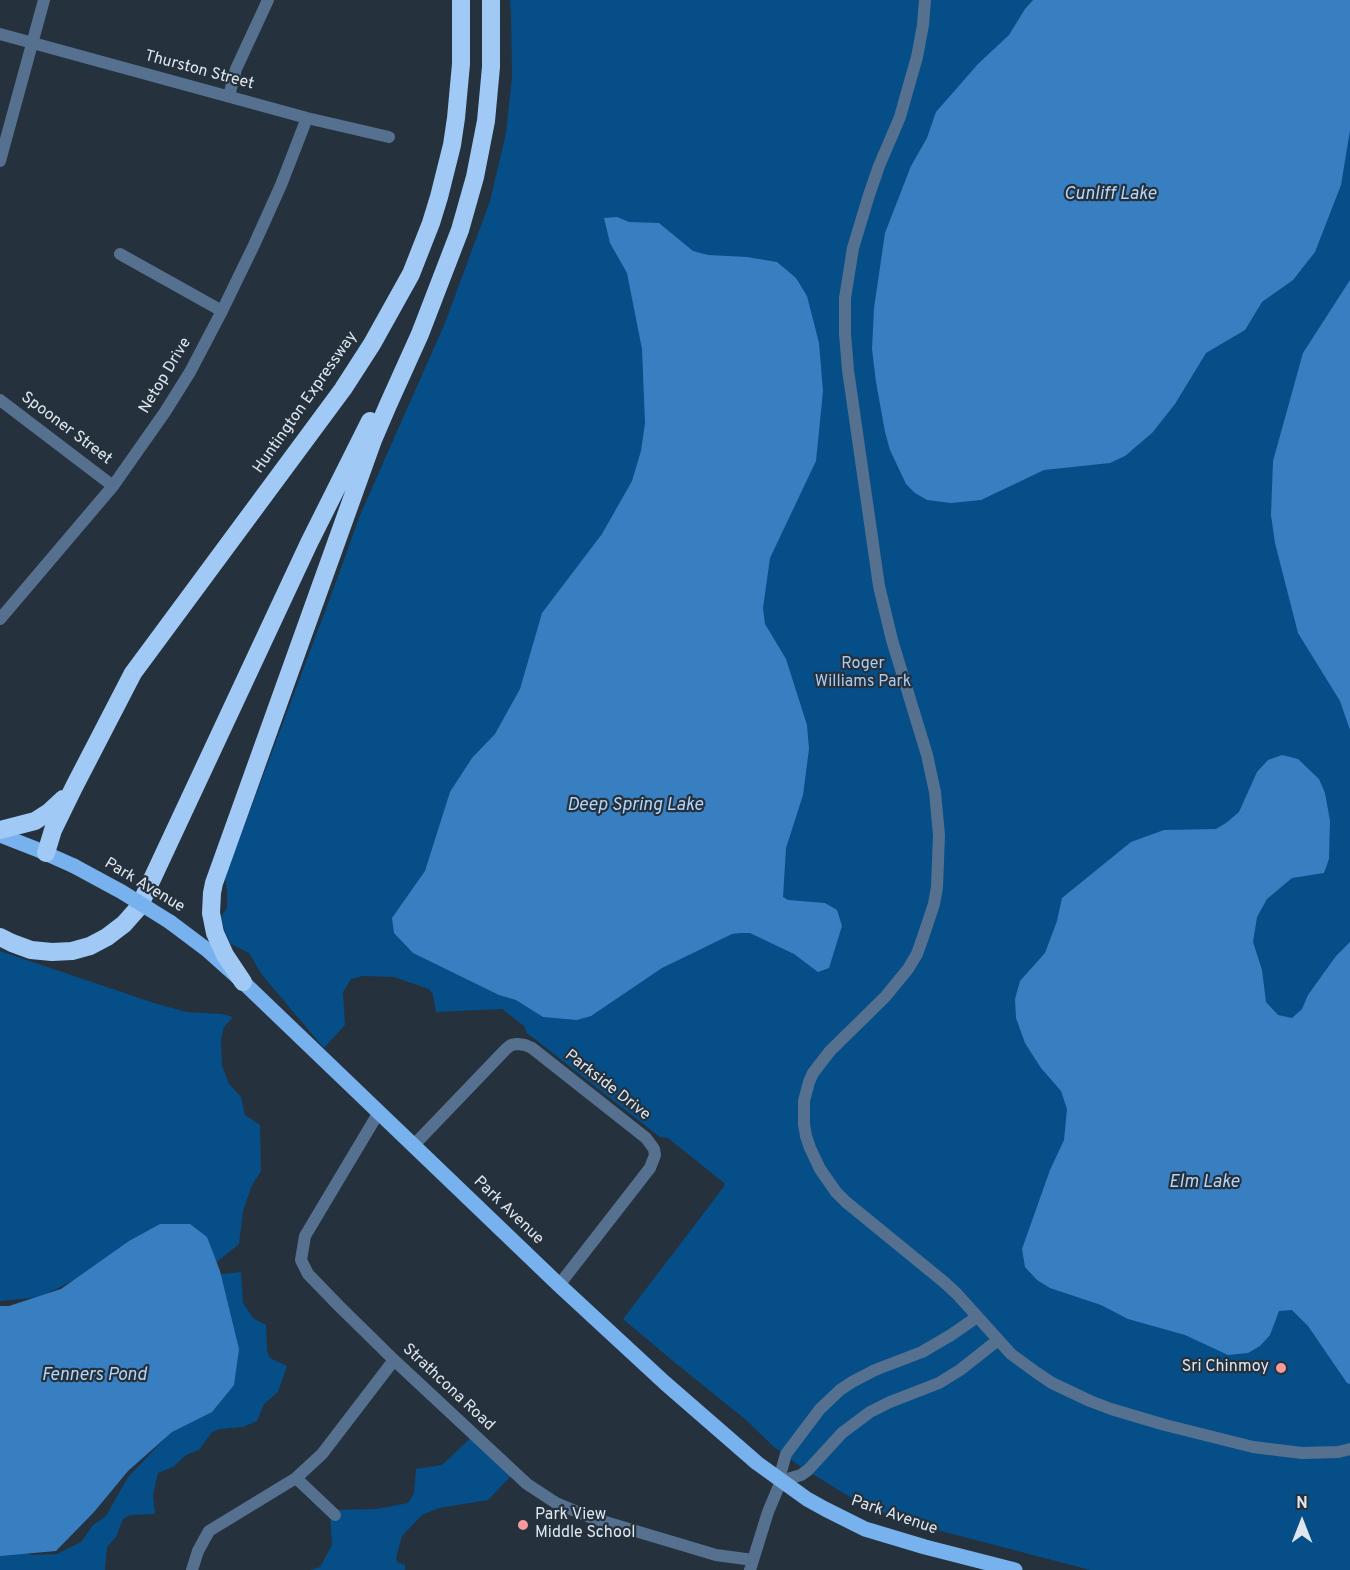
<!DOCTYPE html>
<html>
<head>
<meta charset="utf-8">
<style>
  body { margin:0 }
  #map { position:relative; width:1350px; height:1570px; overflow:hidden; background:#25313c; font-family:Overpass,sans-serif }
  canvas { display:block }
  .north { position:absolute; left:1272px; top:1492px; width:60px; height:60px; -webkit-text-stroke:4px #25313c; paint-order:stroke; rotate:0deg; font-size:16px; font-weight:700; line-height:24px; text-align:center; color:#dfe6ee }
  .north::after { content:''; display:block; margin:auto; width:21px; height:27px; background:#dfe6ee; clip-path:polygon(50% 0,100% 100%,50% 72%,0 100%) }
</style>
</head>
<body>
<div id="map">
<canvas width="1350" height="1570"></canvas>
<div class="north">N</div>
</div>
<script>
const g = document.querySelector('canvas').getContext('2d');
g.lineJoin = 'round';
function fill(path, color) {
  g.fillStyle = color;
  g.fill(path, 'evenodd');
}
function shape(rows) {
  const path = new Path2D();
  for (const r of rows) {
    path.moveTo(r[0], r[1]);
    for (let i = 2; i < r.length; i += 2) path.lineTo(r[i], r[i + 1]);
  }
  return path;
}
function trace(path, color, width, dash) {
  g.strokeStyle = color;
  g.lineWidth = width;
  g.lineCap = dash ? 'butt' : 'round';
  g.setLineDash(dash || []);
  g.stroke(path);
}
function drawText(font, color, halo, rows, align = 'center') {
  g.font = font + ' Overpass,sans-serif';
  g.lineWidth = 4.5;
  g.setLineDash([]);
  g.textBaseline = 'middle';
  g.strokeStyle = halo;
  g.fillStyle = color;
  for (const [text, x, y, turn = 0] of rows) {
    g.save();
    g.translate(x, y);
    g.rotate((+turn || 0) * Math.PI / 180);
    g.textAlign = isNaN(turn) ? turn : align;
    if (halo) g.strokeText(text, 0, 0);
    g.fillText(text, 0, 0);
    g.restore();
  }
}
const green = shape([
  [510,0,1350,0,1350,1570,1090,1570,922,1526,874,1509,850,1497,801,1467,773,1446,746,1420,673,1361,623,1319,707,1209,724,1186,724,1183,668,1138,660,1137,527,1033,524,1026,502,1009,436,1012,433,995,429,989,394,977,363,976,351,979,343,992,345,1025,324,1048,262,975,249,953,231,944,225,932,221,917,227,908,227,893,225,877,336,582,360,515,445,323,490,201,506,133,512,77,511,14],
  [0,951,151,1002,186,1012,222,1014,233,1017,224,1027,221,1039,222,1066,229,1084,241,1097,245,1115,260,1125,261,1171,252,1185,243,1211,239,1244,213,1265,80,1277,40,1297,0,1301],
  [241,1272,243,1303,253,1318,266,1325,267,1351,270,1358,287,1366,278,1392,264,1404,257,1421,243,1427,220,1429,212,1432,199,1450,186,1455,173,1467,158,1473,153,1495,155,1514,130,1515,123,1519,116,1537,107,1547,105,1570,0,1570,0,1548,8,1548,32,1555,57,1554,81,1542,93,1525,106,1516,128,1477,188,1414,213,1275],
  [475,1434,514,1473,488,1500,439,1508,422,1515,402,1536,396,1558,397,1562,405,1565,405,1570,310,1570,320,1567,332,1545,330,1514,328,1510,377,1509,408,1503,414,1493,416,1469,442,1465]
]);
const water = shape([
  [1033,0,1350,0,1350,130,1341,185,1315,252,1293,280,1262,302,1245,330,1206,353,1175,404,1152,433,1125,456,1110,463,1044,470,981,500,951,503,927,500,915,493,906,484,890,450,885,432,876,382,872,349,874,308,885,233,911,166,927,138,936,112,978,64,1009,35,1025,9],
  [617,217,629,222,659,223,693,251,708,255,747,257,777,262,796,278,807,296,819,343,823,391,816,461,770,558,763,608,765,624,786,659,807,725,809,749,803,795,786,848,783,897,788,900,825,903,837,910,842,926,829,968,818,972,794,954,750,933,740,933,732,934,662,968,591,1016,577,1020,543,1017,516,1000,499,995,413,953,394,933,392,918,425,871,450,792,472,758,495,734,520,689,542,613,602,534,632,481,641,451,645,423,642,349,627,273,610,243,604,218],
  [1350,280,1350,730,1340,701,1298,633,1275,543,1271,515,1273,461,1303,353],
  [1282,755,1298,759,1319,779,1325,793,1330,821,1329,859,1324,873,1292,878,1267,899,1257,917,1253,942,1262,970,1266,1002,1278,1015,1292,1018,1302,1009,1308,995,1336,956,1350,942,1350,1384,1347,1383,1308,1326,1292,1310,1279,1311,1270,1335,1260,1346,1248,1353,1228,1355,1185,1335,1128,1319,1101,1305,1050,1288,1037,1280,1025,1267,1022,1249,1050,1170,1064,1140,1067,1109,1061,1091,1041,1068,1025,1043,1016,1018,1015,999,1020,981,1045,953,1057,921,1062,898,1131,842,1164,830,1216,829,1226,823,1239,812,1257,772,1268,760],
  [160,1224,190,1224,207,1237,220,1271,239,1349,234,1385,212,1412,172,1432,128,1471,94,1512,56,1551,0,1556,0,1306,9,1306,61,1289,129,1241]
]);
const street = shape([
  [925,0,923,25,917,57,907,92,900,117,879,166,869,195,853,248,845,298,845,334,848,370,879,586,892,640,927,755,935,792,939,835,937,887,934,904,923,937,917,954,908,969,885,997,830,1051,813,1073,809,1082,804,1101,804,1124,806,1136,810,1148,820,1169,836,1192,846,1202,944,1282,957,1294,1011,1354,1037,1373,1052,1383,1090,1401,1111,1409,1165,1425,1253,1447,1302,1453,1338,1452,1350,1449],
  [0,34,307,118,389,137],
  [229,96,236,69,268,0],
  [0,161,44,0],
  [120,254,222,311],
  [0,400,113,486],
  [0,619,113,486,165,412,190,372,222,311,254,245,281,185,307,118],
  [379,1112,305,1236,301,1260,308,1274,339,1306,394,1360,527,1484,556,1503,592,1518,716,1555,753,1560],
  [413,1146,506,1049,511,1045,517,1044,525,1045,532,1048,646,1138,654,1149,655,1155,650,1168,559,1285],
  [296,1478,335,1515],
  [781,1481,801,1475,808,1470,842,1433,870,1412,890,1402,939,1383,960,1370,998,1340],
  [192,1570,198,1551,209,1531,296,1478,322,1454,394,1360],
  [750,1570,768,1512,781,1481,781,1472,786,1454,820,1409,840,1390,852,1382,875,1370,922,1352,951,1335,977,1317]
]);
const primary = shape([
  [0,835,36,849,74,866],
  [170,922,206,949,243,982,559,1285,665,1383,757,1463,807,1499,825,1509,865,1529,925,1547,1015,1570]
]);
const highway = shape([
  [0,830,35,821,49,812,63,799],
  [46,853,53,830,74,787,133,673,343,389,372,344,411,274,431,223,439,197,452,145,456,118,461,64,461,0],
  [0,937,12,943,31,950,52,952,72,951,90,946,107,937,124,924,139,907,309,543,370,421],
  [243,982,225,955,215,933,211,913,212,893,214,883,373,440,388,405,420,334,460,230,475,177,486,121,491,67,491,0]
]);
const primaryBridge = shape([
  [74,866,122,892,170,922]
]);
const markers = [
  [1281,1368,6,"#f59b9c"],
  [523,1525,6,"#f59b9c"]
];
const streetNames = [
  ["Thurston Street",199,71,15],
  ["Netop Drive",166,376,-59],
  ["Huntington Expressway",306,403,-55],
  ["Spooner Street",66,429,37],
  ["Park Avenue",144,886,31],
  ["Parkside Drive",607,1086,38],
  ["Park Avenue",508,1211,44],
  ["Strathcona Road",448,1388,43],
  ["Park Avenue",894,1516,19]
];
const parkNames = [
  ["Roger",863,665],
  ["Williams Park",863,683]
];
const poiNames = [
  ["Sri Chinmoy",1269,1368],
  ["Park View",535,1516,"left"],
  ["Middle School",535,1534,"left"]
];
const waterNames = [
  ["Cunliff Lake",1110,195],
  ["Deep Spring Lake",635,806],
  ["Elm Lake",1204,1183],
  ["Fenners Pond",94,1376]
];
fill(green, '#054e88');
fill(water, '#387fc2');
trace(street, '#55718f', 12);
trace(primary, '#77b2ee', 15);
trace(highway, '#a0caf5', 18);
trace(primaryBridge, '#77b2ee', 15);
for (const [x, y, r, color] of markers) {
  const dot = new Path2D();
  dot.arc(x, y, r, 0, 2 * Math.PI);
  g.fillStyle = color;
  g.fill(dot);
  trace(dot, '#25313c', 2);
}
drawText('16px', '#dfe6ee', '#25313c', streetNames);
drawText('16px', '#a9cbef', '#25313c', parkNames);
drawText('16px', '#dfe6ee', '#25313c', poiNames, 'right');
drawText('italic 18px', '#b3d5f9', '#25313c', waterNames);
</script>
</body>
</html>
